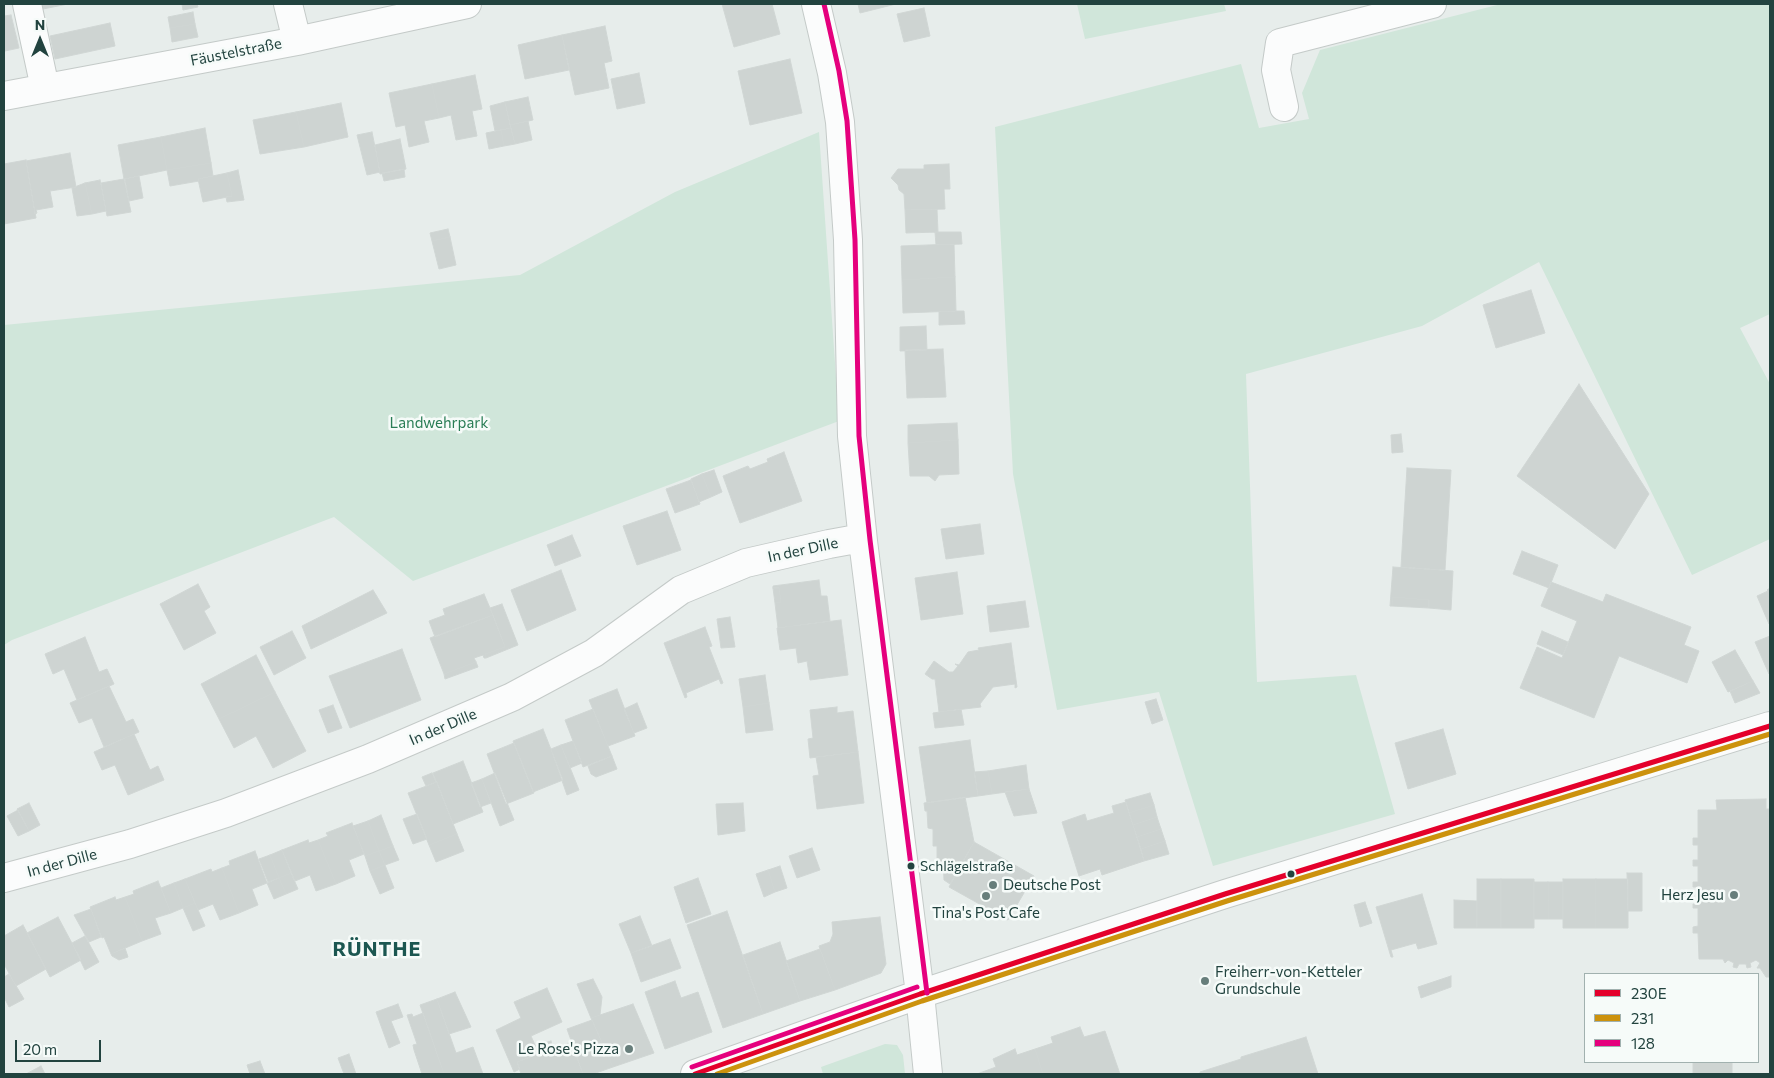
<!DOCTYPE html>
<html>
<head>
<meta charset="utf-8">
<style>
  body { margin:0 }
  #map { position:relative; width:1774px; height:1078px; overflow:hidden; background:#e7edeb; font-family:Commissioner,sans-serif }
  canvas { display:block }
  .frame { position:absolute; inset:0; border:5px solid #22433f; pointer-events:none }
  .legend { position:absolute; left:1584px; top:973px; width:175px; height:90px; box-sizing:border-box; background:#f6fbf9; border:1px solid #a1b1af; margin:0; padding:6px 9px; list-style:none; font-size:15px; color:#22433f }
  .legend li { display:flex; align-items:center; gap:10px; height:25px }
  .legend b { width:25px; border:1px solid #a1b1af }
  .north { position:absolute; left:15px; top:15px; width:50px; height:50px; -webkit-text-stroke:4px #f6fbf9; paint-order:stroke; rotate:0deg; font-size:14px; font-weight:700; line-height:20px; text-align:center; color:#22433f }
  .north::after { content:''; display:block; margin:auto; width:18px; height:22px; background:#22433f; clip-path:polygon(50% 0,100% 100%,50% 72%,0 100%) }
  .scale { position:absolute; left:15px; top:1040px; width:86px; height:22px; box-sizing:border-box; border:2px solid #22433f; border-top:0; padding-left:6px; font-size:15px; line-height:18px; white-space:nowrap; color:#22433f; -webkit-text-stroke:4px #f6fbf9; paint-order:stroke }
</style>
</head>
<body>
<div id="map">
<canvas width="1774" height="1078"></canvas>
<div class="frame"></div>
<ul class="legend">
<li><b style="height:6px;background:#e4002b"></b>230E</li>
<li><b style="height:6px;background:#cc920d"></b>231</li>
<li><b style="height:6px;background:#e5007d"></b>128</li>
</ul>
<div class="north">N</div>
<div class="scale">20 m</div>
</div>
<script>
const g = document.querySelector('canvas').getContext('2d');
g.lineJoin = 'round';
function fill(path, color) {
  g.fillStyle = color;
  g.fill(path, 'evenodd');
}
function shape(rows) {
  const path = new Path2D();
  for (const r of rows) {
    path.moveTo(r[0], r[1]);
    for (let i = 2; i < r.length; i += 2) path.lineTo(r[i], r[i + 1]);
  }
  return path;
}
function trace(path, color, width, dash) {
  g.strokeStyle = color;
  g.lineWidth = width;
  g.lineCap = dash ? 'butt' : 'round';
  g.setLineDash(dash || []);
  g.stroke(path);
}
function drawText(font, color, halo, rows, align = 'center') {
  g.font = font + ' Commissioner,sans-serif';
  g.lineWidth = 5;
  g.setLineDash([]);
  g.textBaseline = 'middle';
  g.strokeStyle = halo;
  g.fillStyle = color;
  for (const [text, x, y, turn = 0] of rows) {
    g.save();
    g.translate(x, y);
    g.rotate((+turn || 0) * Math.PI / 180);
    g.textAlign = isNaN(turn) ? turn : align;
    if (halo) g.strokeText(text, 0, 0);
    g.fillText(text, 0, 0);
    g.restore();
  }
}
const green = shape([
  [1077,4,1224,4,1226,11,1085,39],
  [1501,4,1770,4,1770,314,1740,328,1770,384,1770,539,1692,575,1539,262,1422,326,1246,374,1257,682,1356,675,1395,814,1213,866,1159,692,1057,710,1013,474,995,127,1241,64,1259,128,1309,119,1302,93,1320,50],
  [819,132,839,421,413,581,334,517,12,640,4,645,4,325,520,275,675,192],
  [885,1044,897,1045,903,1055,905,1074,823,1074,821,1067]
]);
const building = shape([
  [42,4,68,4,43,9,42,4],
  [182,4,197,4,198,7,183,10,182,4],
  [722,4,772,4,780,34,734,47,722,4],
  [858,4,896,4,860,13,858,4],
  [924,8,930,36,904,42,897,14,924,8],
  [193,12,195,24,170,28,168,17,193,12],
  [11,15,19,48,5,51,4,16,11,15],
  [110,23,115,46,55,59,50,36,110,23],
  [195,24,198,37,172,42,170,28,195,24],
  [605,26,612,61,604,63,609,88,575,95,562,35,605,26],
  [562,35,569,70,525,79,518,45,562,35],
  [790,59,802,113,750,125,738,71,790,59],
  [639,73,645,103,617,109,611,79,639,73],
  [475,75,482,109,472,111,477,136,456,140,451,115,439,118,432,84,475,75],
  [432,84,439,118,424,121,429,142,409,147,405,125,396,127,389,93,432,84],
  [528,97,533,120,510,125,505,102,528,97],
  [505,102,511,128,495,131,490,106,505,102],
  [341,103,348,137,304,147,296,112,341,103],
  [296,112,304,147,260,154,253,120,296,112],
  [528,121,532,140,515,144,510,125,528,121],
  [205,128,211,163,167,170,161,137,205,128],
  [511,128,515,144,504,146,501,130,511,128],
  [501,130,504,146,489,149,486,133,501,130],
  [372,132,380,172,367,175,357,135,372,132],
  [161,137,167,170,124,179,118,145,161,137],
  [400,139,406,169,380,174,375,145,400,139],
  [70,153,76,187,50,191,53,207,36,210,37,213,35,214,26,161,70,153],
  [26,160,36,218,4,224,4,164,26,160],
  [211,163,213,176,198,179,199,181,170,186,167,170,211,163],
  [949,164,950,189,944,189,945,209,905,210,904,194,899,190,898,185,891,178,898,169,924,169,924,165,949,164],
  [404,169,405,177,384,181,382,173,404,169],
  [238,170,244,200,227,202,226,197,232,196,227,173,238,170],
  [227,173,232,196,203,202,198,179,227,173],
  [139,176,143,198,129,201,125,179,139,176],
  [124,179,131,212,107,216,101,183,124,179],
  [100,180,106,211,92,214,85,183,100,180],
  [85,183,92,214,77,216,72,188,85,183],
  [937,209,938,232,906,233,905,210,937,209],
  [448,229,450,237,432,241,430,233,448,229],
  [935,232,961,232,962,244,936,245,935,232],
  [450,237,456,265,439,269,432,241,450,237],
  [954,244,955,277,902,280,901,246,954,244],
  [955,277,956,311,903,313,902,280,955,277],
  [1531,290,1545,333,1496,348,1483,305,1531,290],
  [956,311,964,311,965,324,939,325,939,312,956,311],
  [926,326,927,350,900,351,900,327,926,326],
  [943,349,946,397,907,398,905,350,943,349],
  [1579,384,1649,494,1615,549,1517,476,1579,384],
  [957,423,958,440,908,443,908,425,957,423],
  [1401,434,1403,452,1392,453,1391,435,1401,434],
  [958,440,959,474,939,475,935,481,929,476,910,476,908,443,958,440],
  [784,452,802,501,740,523,723,476,748,466,750,469,768,462,767,459,784,452],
  [1407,468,1451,470,1445,570,1401,567,1407,468],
  [714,470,722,492,711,497,702,474,714,470],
  [702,474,711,497,699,502,691,479,702,474],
  [691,480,700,504,675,513,666,489,691,480],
  [667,511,681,550,637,565,623,526,667,511],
  [980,524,984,554,946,559,941,529,980,524],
  [572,535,581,556,555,566,547,545,572,535],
  [1522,551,1558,565,1549,588,1513,574,1522,551],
  [1393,567,1453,571,1451,610,1429,608,1429,600,1393,597,1392,606,1390,606,1393,567],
  [561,570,576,610,527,631,511,590,561,570],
  [957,572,963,614,921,620,915,578,957,572],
  [819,580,821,596,827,596,830,621,778,628,775,603,781,602,779,588,773,588,773,586,819,580],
  [1551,582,1603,602,1606,594,1691,627,1684,645,1699,651,1687,683,1619,656,1594,718,1520,688,1537,647,1562,658,1577,621,1541,606,1551,582],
  [198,584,210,607,204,611,216,633,184,650,160,604,198,584],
  [773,588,779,588,781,602,775,603,773,588],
  [1770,588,1770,623,1769,624,1757,596,1768,591,1767,590,1770,588],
  [373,590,387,613,311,649,302,626,373,590],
  [484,594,493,615,435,637,429,621,445,615,443,609,484,594],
  [1393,597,1429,600,1429,608,1392,606,1393,597],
  [1025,601,1029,627,990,632,987,606,1025,601],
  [502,604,518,645,486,658,485,654,505,647,490,608,502,604],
  [493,615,505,647,485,654,486,658,484,658,483,655,474,658,476,662,444,674,430,638,493,615],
  [730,617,735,647,721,648,717,619,730,617],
  [841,620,848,675,810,680,807,661,798,663,796,648,780,650,777,628,841,620],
  [705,627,712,646,709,647,723,683,721,684,719,679,686,693,687,697,685,698,664,643,705,627],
  [292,631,306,658,274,675,260,647,292,631],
  [1542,631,1568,642,1563,655,1537,644,1542,631],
  [1770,636,1770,674,1769,674,1755,642,1770,636],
  [85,637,99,672,107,669,114,684,77,700,64,669,53,674,45,654,85,637],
  [1011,643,1017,687,1015,688,1015,684,993,687,980,704,981,707,939,712,935,679,932,679,925,674,934,661,949,672,953,672,958,666,955,664,959,665,968,652,979,650,978,648,1011,643],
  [402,649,421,700,350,728,329,676,402,649],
  [1735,650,1753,681,1728,692,1712,662,1735,650],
  [256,655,275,692,219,719,201,684,256,655],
  [476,662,478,667,445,679,444,674,476,662],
  [765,675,769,703,743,707,739,679,765,675],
  [1753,681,1760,693,1735,703,1730,691,1753,681],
  [109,686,126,722,133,719,139,732,104,747,92,718,79,723,70,703,109,686],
  [617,689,635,736,608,746,589,700,617,689],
  [275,692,306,751,273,768,256,736,234,748,219,719,275,692],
  [1156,699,1163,720,1152,724,1145,702,1156,699],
  [637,703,647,728,634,733,624,709,637,703],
  [769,703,773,730,746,733,743,707,769,703],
  [333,705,342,728,328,733,319,710,333,705],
  [837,707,837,713,853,711,858,752,810,758,808,739,813,738,810,710,837,707],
  [593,709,612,756,583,767,565,720,593,709],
  [961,709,964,725,935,728,933,713,961,709],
  [543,729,563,780,533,792,513,741,543,729],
  [1443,729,1456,774,1408,789,1395,743,1443,729],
  [134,734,150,770,158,766,164,780,128,795,115,765,102,770,94,752,134,734],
  [970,740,978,796,927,803,919,747,970,740],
  [573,741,582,763,570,768,561,745,573,741],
  [514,743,534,793,506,804,487,754,514,743],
  [561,745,579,790,567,795,551,749,561,745],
  [858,752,864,803,817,809,813,776,819,775,816,757,858,752],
  [612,756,617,769,596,777,591,774,588,766,612,756],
  [463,761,483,812,453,824,433,773,463,761],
  [1026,765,1029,789,992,794,988,771,1026,765],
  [988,771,992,794,978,796,974,772,988,771],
  [432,773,436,782,426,786,422,777,432,773],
  [495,773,514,820,500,826,482,779,495,773],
  [482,779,491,803,480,807,471,783,482,779],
  [437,782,457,834,429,845,408,793,437,782],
  [1029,789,1037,813,1014,816,1005,792,1029,789],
  [1150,793,1154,805,1129,813,1125,800,1150,793],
  [965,797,974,842,950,884,944,880,943,861,937,862,937,846,933,846,933,829,928,828,927,811,925,811,924,803,965,797],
  [1766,799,1766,809,1770,809,1769,977,1766,977,1760,968,1757,968,1760,963,1756,960,1750,963,1751,967,1747,968,1746,964,1739,964,1737,968,1733,967,1734,963,1728,960,1725,963,1723,959,1699,959,1698,933,1693,933,1693,927,1698,926,1698,908,1693,908,1693,904,1698,904,1698,887,1693,887,1693,882,1698,882,1698,866,1693,866,1693,860,1698,860,1698,845,1693,845,1693,838,1698,838,1698,810,1717,810,1716,800,1766,799],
  [1126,802,1144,861,1102,875,1100,869,1079,876,1062,822,1085,814,1087,821,1114,813,1112,806,1126,802],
  [29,803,40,825,29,831,17,809,29,803],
  [743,803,745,831,718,835,716,804,743,803],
  [1154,805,1157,817,1133,825,1129,813,1154,805],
  [18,810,29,831,18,836,7,816,18,810],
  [417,814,427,839,413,844,403,819,417,814],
  [381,815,393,846,379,851,368,821,381,815],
  [1157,817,1161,829,1137,837,1133,825,1157,817],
  [368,821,379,851,365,856,353,826,368,821],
  [352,823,364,854,349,860,355,876,336,884,318,840,328,836,326,833,352,823],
  [1161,829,1165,841,1141,849,1137,837,1161,829],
  [457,834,464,851,436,862,429,845,457,834],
  [308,840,309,843,318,840,336,884,316,891,310,875,295,881,282,850,308,840],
  [1165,841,1169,854,1144,861,1141,849,1165,841],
  [974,842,1034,876,1008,920,949,887,974,842],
  [393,846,399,860,385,865,379,851,393,846],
  [812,848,820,870,797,878,789,856,812,848],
  [282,850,291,873,279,878,270,855,282,850],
  [255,851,267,883,252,889,258,905,239,913,222,868,230,865,229,861,255,851],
  [379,851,385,865,370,871,365,856,379,851],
  [270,855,279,878,268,882,259,859,270,855],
  [385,865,394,888,380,894,370,871,385,865],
  [780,866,787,888,775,892,768,870,780,866],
  [222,868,239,913,220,920,213,904,198,910,185,879,211,869,212,872,222,868],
  [768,870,775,892,764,897,756,874,768,870],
  [291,873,298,889,286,894,279,878,291,873],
  [1627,873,1642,873,1642,911,1628,911,1627,873],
  [279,878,286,894,274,899,267,883,279,878],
  [698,878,711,914,686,923,674,887,698,878],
  [185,879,195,903,183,908,174,883,185,879],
  [1477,879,1501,879,1501,928,1477,928,1477,879],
  [1501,879,1534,879,1534,928,1501,928,1501,879],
  [1563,879,1596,879,1595,928,1563,928,1563,879],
  [1596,879,1628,879,1628,928,1595,928,1596,879],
  [158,881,171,913,155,918,161,934,142,941,125,897,134,894,133,891,158,881],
  [1534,882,1548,882,1549,919,1534,919,1534,882],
  [1548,882,1563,882,1563,919,1549,919,1548,882],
  [174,883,183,908,171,913,161,888,174,883],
  [1422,894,1437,944,1418,949,1416,943,1391,950,1393,957,1391,957,1376,907,1422,894],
  [115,897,116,900,125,897,142,941,111,954,104,937,102,938,90,907,115,897],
  [1454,900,1477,901,1477,928,1454,928,1454,900],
  [1365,902,1372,923,1360,927,1354,905,1365,902],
  [195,903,205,926,193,931,183,908,195,903],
  [91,909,101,937,89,942,74,915,91,909],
  [727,911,763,1014,723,1028,687,925,727,911],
  [640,916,652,946,631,953,619,924,640,916],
  [58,917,81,960,50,977,27,933,58,917],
  [880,917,886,964,881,973,835,990,819,946,830,942,833,934,832,922,880,917],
  [23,925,46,969,16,986,4,964,4,936,23,925],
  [85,936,99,962,85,970,72,943,85,936],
  [670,939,681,968,641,982,631,953,670,939],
  [780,942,800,1001,763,1014,743,955,780,942],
  [125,948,128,957,119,960,112,956,111,954,125,948],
  [820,949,835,990,800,1001,786,961,820,949],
  [9,974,24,999,9,1007,4,997,4,977,9,974],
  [1451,976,1451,987,1421,998,1418,987,1451,976],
  [593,979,602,997,600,1015,591,1018,577,984,593,979],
  [675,981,681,998,698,992,712,1032,665,1049,645,992,675,981],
  [547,988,562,1022,531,1036,539,1054,517,1062,520,1069,514,1072,496,1030,521,1018,514,1002,547,988],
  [455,992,471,1027,449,1034,437,999,455,992],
  [437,999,456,1053,473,1047,483,1074,444,1074,420,1005,437,999],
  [398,1004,403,1017,391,1021,400,1043,389,1048,376,1012,398,1004],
  [633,1004,654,1053,613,1067,591,1018,633,1004],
  [423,1013,444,1074,422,1074,414,1050,413,1045,417,1044,407,1015,412,1014,413,1017,423,1013],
  [592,1020,613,1067,593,1074,583,1074,567,1029,592,1020],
  [1080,1027,1084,1037,1105,1031,1120,1074,1043,1074,1035,1049,1053,1043,1051,1037,1080,1027],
  [1306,1037,1318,1074,1200,1074,1200,1072,1241,1059,1241,1057,1306,1037],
  [551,1041,553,1049,571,1042,583,1074,521,1074,517,1062,543,1052,541,1044,551,1041],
  [1015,1049,1017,1055,1035,1049,1043,1074,977,1074,996,1067,993,1059,1015,1049],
  [349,1054,356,1074,344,1074,338,1058,349,1054],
  [260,1061,265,1074,250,1074,247,1065,260,1061],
  [1693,1062,1732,1062,1732,1074,1693,1074,1693,1062],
  [41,1066,45,1074,26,1074,41,1066]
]);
const minor = shape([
  [27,4,45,88],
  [288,4,297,41],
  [816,4,832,73,840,122,848,240,852,436,863,541,920,994,928,1074],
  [4,96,297,41,467,4],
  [1284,107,1276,70,1280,43,1432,4],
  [4,878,130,844,226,813,368,759,512,697,594,653,681,590,746,563,829,544,862,538],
  [695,1074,920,994,1225,894,1770,726]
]);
const bus1 = shape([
  [695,1074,920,994,1225,894,1770,726]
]);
const bus2 = shape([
  [717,1074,922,1001,1227,901,1770,734]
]);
const bus3 = shape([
  [824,4,839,71,847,121,855,240,859,436,870,540,927,993],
  [692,1067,917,987]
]);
const markers = [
  [911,866,4.5,"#22433f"],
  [1291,874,4.5,"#22433f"],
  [993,885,5,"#677e7b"],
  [1734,895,5,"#677e7b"],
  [986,896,5,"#677e7b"],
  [1205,981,5,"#677e7b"],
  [629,1049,5,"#677e7b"]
];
const busNames = [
  ["Schlägelstraße",920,866]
];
const streetNames = [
  ["Fäustelstraße",236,52,-11],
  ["In der Dille",803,550,-12],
  ["In der Dille",443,727,-23],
  ["In der Dille",62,863,-15]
];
const parkNames = [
  ["Landwehrpark",439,423]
];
const poiNames = [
  ["Deutsche Post",1003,885],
  ["Herz Jesu",1724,895,"right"],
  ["Tina's Post Cafe",986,913,"center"],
  ["Freiherr-von-Ketteler",1215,972],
  ["Grundschule",1215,989],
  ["Le Rose's Pizza",619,1049,"right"]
];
const districtNames = [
  ["RÜNTHE",377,949]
];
fill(green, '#d0e6da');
fill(building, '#ced4d2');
trace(building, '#d0d6d4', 1);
trace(minor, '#c4cac8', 30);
trace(minor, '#fbfcfc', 28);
trace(bus1, '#e4002b', 5);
trace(bus2, '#cc920d', 5);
trace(bus3, '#e5007d', 5);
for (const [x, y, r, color] of markers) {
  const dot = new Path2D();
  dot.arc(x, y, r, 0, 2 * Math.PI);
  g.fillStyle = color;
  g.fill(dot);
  trace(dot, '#f6fbf9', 2);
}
drawText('14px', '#22433f', '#f6fbf9', busNames, 'left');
drawText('15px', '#22433f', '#f6fbf9', streetNames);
drawText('15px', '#297d55', '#f6fbf9', parkNames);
drawText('15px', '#22433f', '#f6fbf9', poiNames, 'left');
g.letterSpacing = '1px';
drawText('bold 20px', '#1c5751', '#f6fbf9', districtNames);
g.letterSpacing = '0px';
</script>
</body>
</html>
